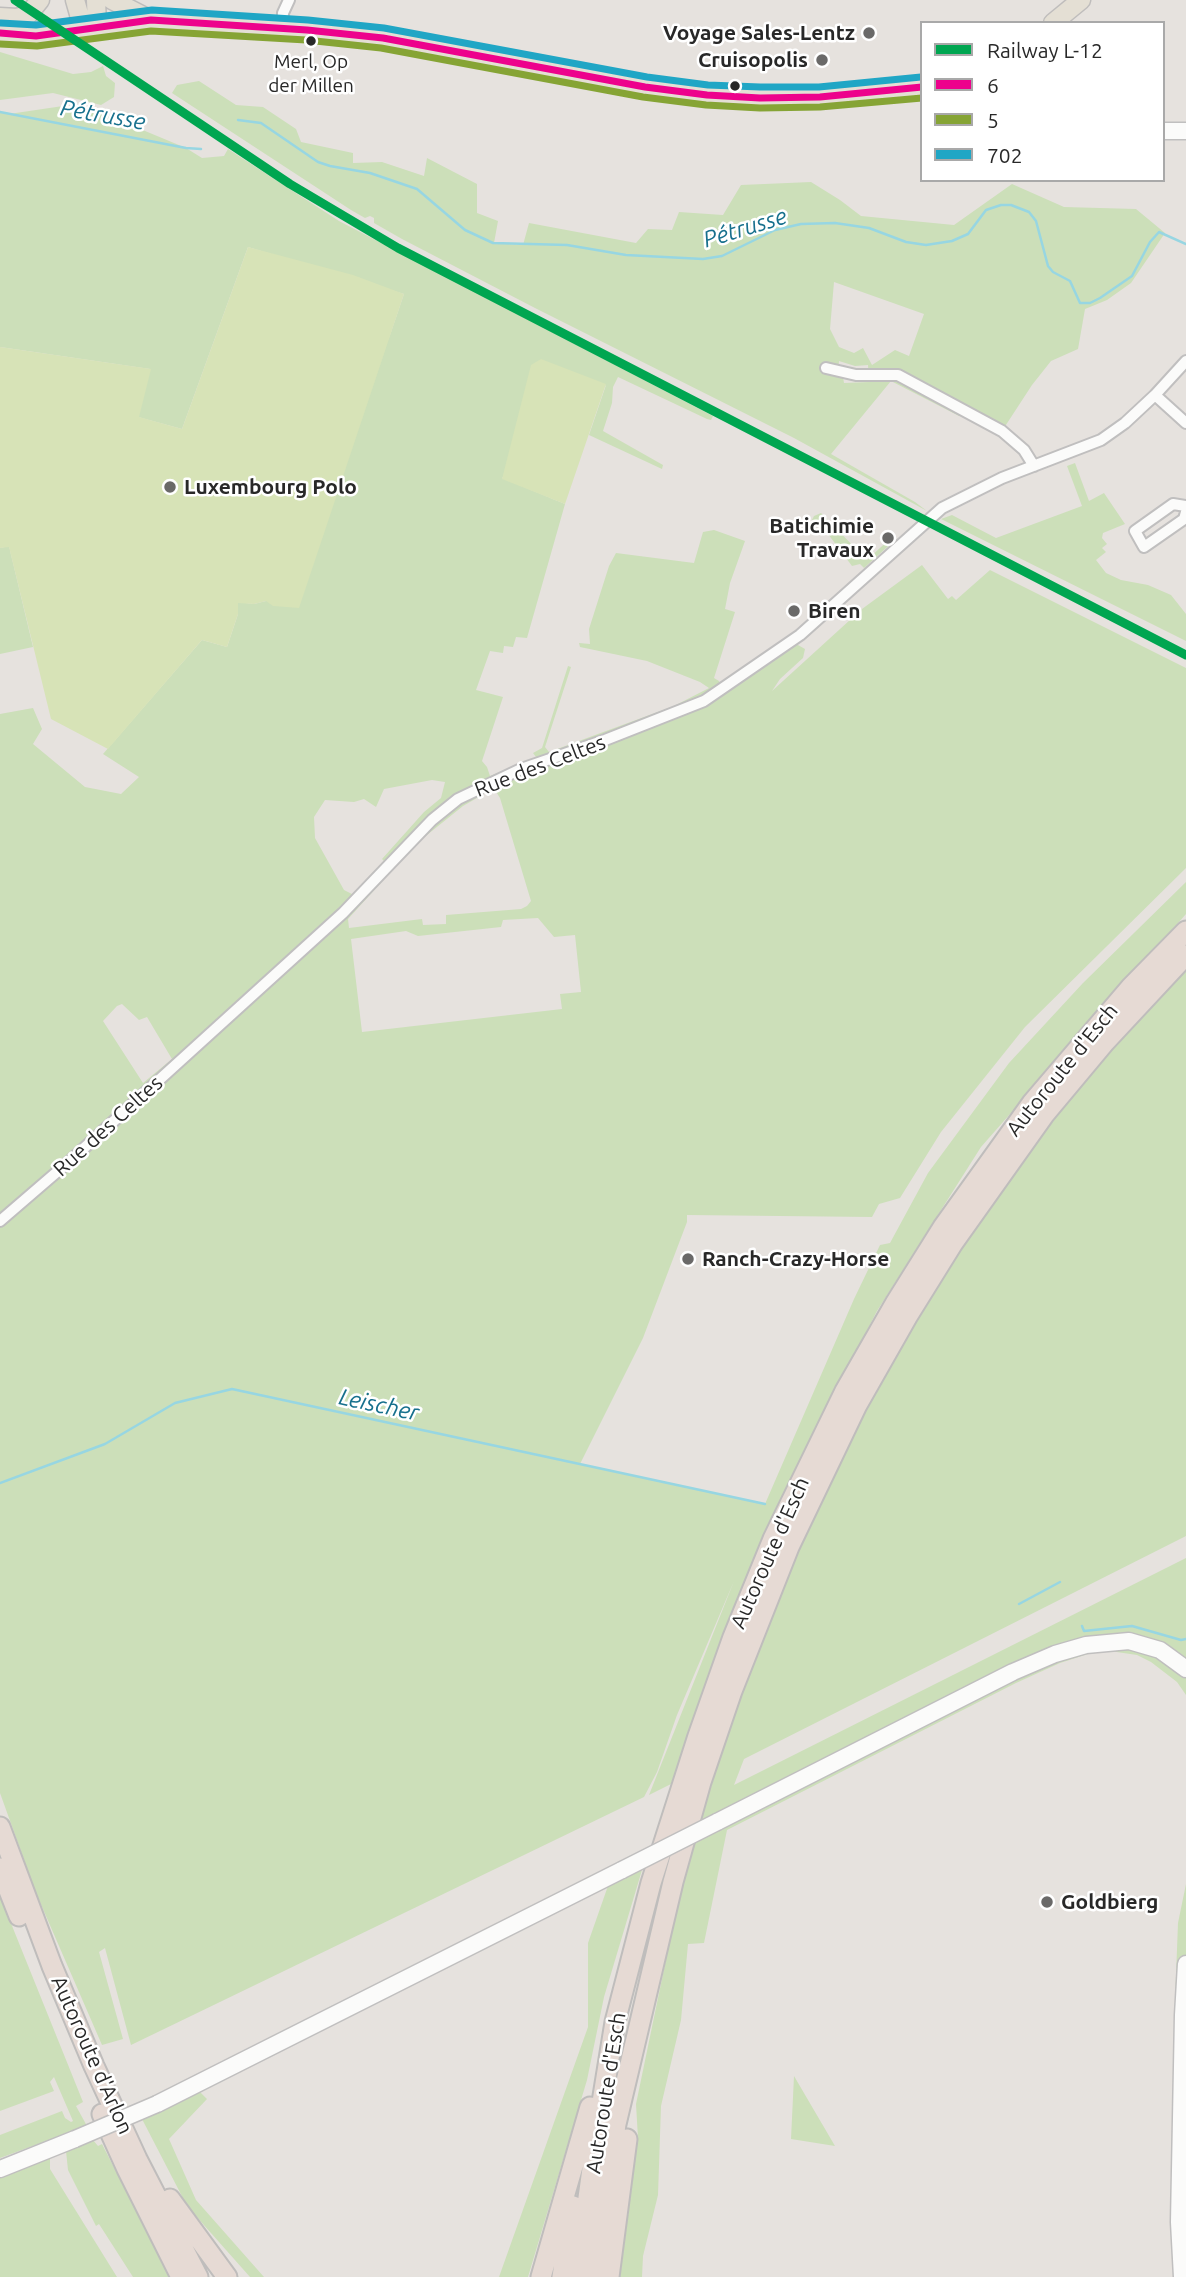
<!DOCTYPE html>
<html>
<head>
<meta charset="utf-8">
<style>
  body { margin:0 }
  #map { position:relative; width:1186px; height:2277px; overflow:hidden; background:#e6e2de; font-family:Ubuntu,sans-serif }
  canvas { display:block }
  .legend { position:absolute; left:920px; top:21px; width:245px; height:161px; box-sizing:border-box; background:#fff; border:2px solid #a9a9a9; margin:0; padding:9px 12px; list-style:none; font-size:21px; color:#282828 }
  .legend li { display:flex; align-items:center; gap:14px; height:35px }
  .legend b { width:35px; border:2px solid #a9a9a9 }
</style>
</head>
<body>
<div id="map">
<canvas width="1186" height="2277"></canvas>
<ul class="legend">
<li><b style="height:9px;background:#00a651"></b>Railway L-12</li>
<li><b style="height:9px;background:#ed028c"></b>6</li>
<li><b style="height:9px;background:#86a435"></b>5</li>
<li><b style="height:9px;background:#20a6c5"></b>702</li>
</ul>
</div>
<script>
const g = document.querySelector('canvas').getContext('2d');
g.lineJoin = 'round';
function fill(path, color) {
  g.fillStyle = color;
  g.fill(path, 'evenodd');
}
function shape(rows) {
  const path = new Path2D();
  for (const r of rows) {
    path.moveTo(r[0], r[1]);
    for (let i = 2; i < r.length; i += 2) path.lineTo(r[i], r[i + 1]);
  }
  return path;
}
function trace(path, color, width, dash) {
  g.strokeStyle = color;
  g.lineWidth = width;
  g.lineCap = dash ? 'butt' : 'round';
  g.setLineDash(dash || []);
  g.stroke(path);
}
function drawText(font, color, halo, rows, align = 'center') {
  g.font = font + ' Ubuntu,sans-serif';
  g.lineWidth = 5;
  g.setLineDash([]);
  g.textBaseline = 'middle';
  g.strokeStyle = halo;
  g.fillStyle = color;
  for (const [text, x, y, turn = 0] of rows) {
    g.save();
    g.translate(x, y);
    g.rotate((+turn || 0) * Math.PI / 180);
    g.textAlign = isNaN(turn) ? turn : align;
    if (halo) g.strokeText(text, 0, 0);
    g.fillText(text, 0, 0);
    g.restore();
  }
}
const green = shape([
  [0,52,73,74,91,72,103,66,106,76,115,83,114,97,101,105,53,93,0,100],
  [199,81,236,105,263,107,296,129,301,142,353,153,353,163,382,162,424,176,427,158,477,184,477,213,498,221,494,243,523,245,529,223,636,243,648,229,672,230,679,212,723,215,741,185,811,182,840,200,861,216,954,225,1012,184,1064,207,1136,209,1165,233,1131,283,1107,300,1085,309,1078,349,1051,361,1032,385,1002,431,962,411,959,416,891,381,831,454,915,502,927,511,794,438,535,308,402,239,374,223,374,218,370,216,365,218,351,210,172,93,177,85],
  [834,282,924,314,909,356,895,350,872,365,863,348,854,353,839,347,830,329],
  [839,361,855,366,868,365,869,382,844,383,843,377,838,375],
  [63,106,109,116,186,148,202,158,224,156,228,149,339,221,713,416,711,420,707,419,618,377,613,387,612,403,603,431,663,465,662,469,589,435,606,385,502,478,565,504,527,638,516,637,513,647,504,646,503,653,490,651,476,690,503,697,482,761,487,767,490,776,523,763,521,768,545,761,540,756,536,757,533,753,542,748,568,666,571,667,545,747,549,752,674,706,709,688,700,682,647,661,580,647,579,643,590,644,589,629,609,566,616,553,694,563,703,532,714,530,745,541,730,583,725,609,735,612,714,678,719,681,722,689,799,635,798,645,805,649,803,658,780,679,772,691,862,609,922,565,948,599,952,596,956,600,990,570,1186,668,1186,868,1025,1027,941,1132,900,1198,879,1204,872,1217,687,1215,687,1222,643,1338,580,1464,765,1504,854,1299,880,1245,890,1243,928,1173,1009,1063,1083,983,1186,882,1186,914,981,1147,877,1311,778,1504,671,1784,649,1795,734,1581,677,1715,657,1772,644,1797,131,2045,105,1948,99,1952,123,2039,102,2045,36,1893,0,1793,0,714,33,708,42,729,33,744,85,787,121,794,139,777,103,754,202,640,227,647,238,614,238,602,254,604,266,601,390,335,404,294,248,247,182,429,138,417,150,369,0,347,0,112,9,114],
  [432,780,445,782,441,798,424,812,382,859,384,861,360,886,366,888,358,897,344,890,315,838,314,817,325,800,354,802,364,799,376,807,384,789],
  [491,790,495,790,500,798,531,901,527,906,521,909,446,915,446,924,423,925,422,919,349,928,348,919,417,843,463,806],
  [538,918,554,937,575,935,581,992,560,994,562,1009,362,1032,351,939,406,931,418,936,501,927,503,920],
  [122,1004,139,1020,147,1017,172,1059,143,1083,103,1021,117,1006],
  [1075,463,1089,501,1104,493,1125,524,1103,533,1102,538,1107,544,1102,548,1106,552,1096,560,1106,573,1121,580,1148,585,1171,595,1186,614,1186,641,941,519,952,515,996,538,1082,506,1067,466],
  [821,513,867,560,894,535,896,539,864,568,860,564,852,566,828,534,812,520,814,516],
  [9,546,33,647,0,654,0,548],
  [1186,967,1186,1536,744,1759,734,1785,1186,1558,1186,1695,1177,1682,1151,1662,1137,1655,1110,1651,1088,1654,1060,1663,1016,1683,727,1830,704,1943,688,1944,681,2020,661,2106,658,2195,643,2256,642,2277,620,2277,638,2138,636,2104,685,1868,738,1703,794,1561,837,1467,883,1378,960,1249,1036,1141,1112,1048],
  [642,1870,604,1997,587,2080,528,2277,499,2277,588,2027,588,1943,609,1883],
  [1186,1884,1186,2024,1174,2028,1178,1923],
  [0,1896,83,2102,76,2106,87,2126,0,2158,0,2135,62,2111,65,2118,71,2122,73,2121,54,2077,50,2082,54,2091,0,2111],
  [794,2076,835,2146,791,2139],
  [200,2092,207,2099,169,2139,196,2200,264,2277,250,2277,187,2206,142,2119],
  [93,2140,98,2146,102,2144,170,2277,133,2277,99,2224,96,2226,68,2170,66,2151],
  [50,2154,50,2169,117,2277,0,2277,0,2172]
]);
const pitch = shape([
  [248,247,353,275,404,294,299,608,273,606,266,601,254,604,238,603,238,614,227,647,202,640,108,749,51,719,9,547,0,548,0,347,151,369,139,417,182,429],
  [541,359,606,384,565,504,502,479,531,365]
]);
const stream = shape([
  [0,112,186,148,201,149],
  [238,120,261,123,318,162,330,166,370,173,417,189,465,230,493,243,567,245,626,255,703,259,722,256,775,230,801,224,835,223,869,228,906,242,926,245,952,241,968,234,986,210,1001,205,1011,205,1029,212,1036,221,1048,266,1053,272,1070,281,1080,303,1090,303,1100,298,1132,276,1150,242,1159,232,1186,244],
  [0,1483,105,1444,175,1403,232,1389,765,1504],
  [1019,1604,1060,1582],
  [1082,1626,1084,1631,1132,1626,1181,1640,1186,1639]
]);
const street = shape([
  [282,29,283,13,289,0],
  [826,368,856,375,898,375,1002,431,1024,450,1034,466],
  [1155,395,1186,423],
  [1186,506,1173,504,1135,531,1144,547,1184,519,1186,512],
  [0,1221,72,1159,343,913,432,820,458,799,521,769,605,740,704,701,800,635,942,508,1002,478,1101,440,1125,423,1155,395,1186,361]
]);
const secondary = shape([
  [1163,131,1186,131],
  [717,1822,1013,1672,1055,1654,1086,1645,1129,1641,1160,1650,1186,1669],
  [157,2104,622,1870],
  [0,2169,75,2139],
  [1182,2277,1179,2222,1183,2015,1186,1964]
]);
const primary = shape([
  [75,0,83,28],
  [96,0,97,26],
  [112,0,151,20],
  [0,17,17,18,28,15,40,0],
  [1053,23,1081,0],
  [0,33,36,36,151,20,307,30,383,38,645,87,707,95,760,98,820,97,922,87]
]);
const highway = shape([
  [0,1827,52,1966,94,2066,137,2159,198,2277],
  [0,1868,19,1916],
  [102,2114,127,2169,181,2277],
  [170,2199,227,2277],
  [541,2277,590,2107],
  [562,2277,573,2206],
  [577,2277,597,2133,615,2022,651,1883,698,1736,733,1637,773,1539,845,1391,896,1302,943,1227,1032,1103,1131,987,1186,931],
  [594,2277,616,2124,673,1882,701,1782,732,1691,789,1547,857,1405,907,1317,953,1243,1044,1115,1105,1042,1186,955],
  [609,2277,627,2139]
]);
const secondaryBridge = shape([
  [622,1870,717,1822],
  [75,2139,157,2104]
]);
const bus1 = shape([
  [0,33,36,36,151,20,307,30,383,38,645,87,707,95,760,98,820,97,922,87]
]);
const bus2 = shape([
  [0,44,37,46,151,31,306,40,381,48,643,97,706,105,760,108,820,107,922,98]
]);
const bus3 = shape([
  [1,23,36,25,152,10,308,20,384,28,647,77,708,85,760,87,819,87,921,77]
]);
const rail1 = shape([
  [15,0,290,184,398,248,1186,655]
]);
const markers = [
  [869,33,7,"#6a6968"],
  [311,41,6,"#282828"],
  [822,60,7,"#6a6968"],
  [735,86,6,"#282828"],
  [170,487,7,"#6a6968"],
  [888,538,7,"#6a6968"],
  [794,611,7,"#6a6968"],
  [688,1259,7,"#6a6968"],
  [1047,1902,7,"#6a6968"]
];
const busNames = [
  ["Merl, Op",311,62],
  ["der Millen",311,86]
];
const poiNames = [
  ["Voyage Sales-Lentz",855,33,"right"],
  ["Cruisopolis",808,60,"right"],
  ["Luxembourg Polo",184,487],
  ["Batichimie",874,526,"right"],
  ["Travaux",874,550,"right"],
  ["Biren",808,611],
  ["Ranch-Crazy-Horse",702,1259],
  ["Goldbierg",1061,1902]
];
const streetNames = [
  ["Rue des Celtes",540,766,-21],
  ["Autoroute d'Esch",1062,1070,-51],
  ["Rue des Celtes",108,1126,-42],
  ["Autoroute d'Esch",770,1553,-66],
  ["Autoroute d'Arlon",92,2055,66],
  ["Autoroute d'Esch",606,2093,-81]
];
const waterNames = [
  ["Pétrusse",103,115,10],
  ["Pétrusse",745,228,-17],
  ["Leischer",379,1405,12]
];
fill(green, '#ccdfb9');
fill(pitch, '#d7e3b7');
trace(stream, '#97d6e2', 2.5);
trace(street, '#c0bfbf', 14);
trace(secondary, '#c0bfbf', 19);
trace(primary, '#bfbdbc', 21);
trace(highway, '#bfbdbc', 23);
trace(street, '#fbfbfa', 10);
trace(secondary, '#fbfbfa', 16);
trace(primary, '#e4dfd4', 18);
trace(highway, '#e6dad4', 19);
trace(secondaryBridge, '#c0bfbf', 19, []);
trace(secondaryBridge, '#fbfbfa', 16);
trace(bus1, '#ed028c', 7);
trace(bus2, '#86a435', 7);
trace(bus3, '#20a6c5', 7);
trace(rail1, '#00a651', 9);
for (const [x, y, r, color] of markers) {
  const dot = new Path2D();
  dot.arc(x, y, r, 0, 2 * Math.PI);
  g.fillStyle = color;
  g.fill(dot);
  trace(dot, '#fff', 2.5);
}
drawText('19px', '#282828', '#fff', busNames);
drawText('bold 21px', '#282828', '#fff', poiNames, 'left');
drawText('21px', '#282828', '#fff', streetNames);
drawText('italic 23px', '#17708d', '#fff', waterNames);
</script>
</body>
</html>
